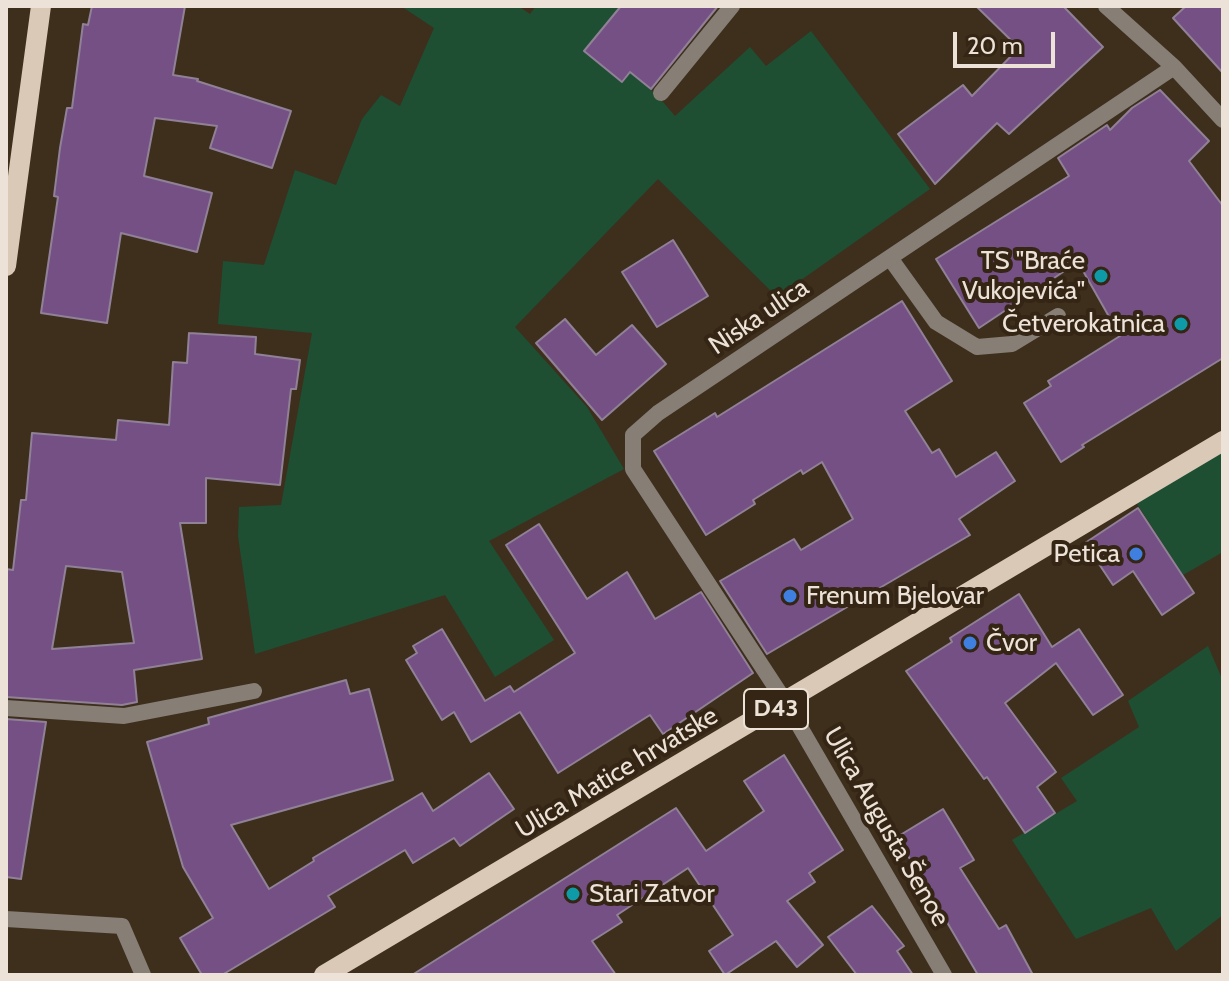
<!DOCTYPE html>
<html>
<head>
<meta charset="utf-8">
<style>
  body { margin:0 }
  #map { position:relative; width:1229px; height:981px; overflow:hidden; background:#3e2f1d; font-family:Cabin,sans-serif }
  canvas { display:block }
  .frame { position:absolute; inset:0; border:8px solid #ece2d7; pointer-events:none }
  .scale { position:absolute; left:953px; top:32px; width:102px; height:36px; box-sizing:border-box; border:4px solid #ece2d7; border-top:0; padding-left:10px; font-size:24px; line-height:28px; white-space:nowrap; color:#ece2d7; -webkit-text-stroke:6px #342514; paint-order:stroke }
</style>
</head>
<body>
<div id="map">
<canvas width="1229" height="981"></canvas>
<div class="frame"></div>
<div class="scale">20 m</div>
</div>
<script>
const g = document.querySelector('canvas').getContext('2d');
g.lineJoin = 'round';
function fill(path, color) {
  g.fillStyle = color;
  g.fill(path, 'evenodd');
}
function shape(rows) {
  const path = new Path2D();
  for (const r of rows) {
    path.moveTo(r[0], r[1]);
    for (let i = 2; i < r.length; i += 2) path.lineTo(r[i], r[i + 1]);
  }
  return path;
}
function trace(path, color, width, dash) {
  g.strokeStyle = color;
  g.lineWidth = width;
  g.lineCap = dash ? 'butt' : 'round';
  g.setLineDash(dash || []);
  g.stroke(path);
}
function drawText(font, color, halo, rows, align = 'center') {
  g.font = font + ' Cabin,sans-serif';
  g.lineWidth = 8;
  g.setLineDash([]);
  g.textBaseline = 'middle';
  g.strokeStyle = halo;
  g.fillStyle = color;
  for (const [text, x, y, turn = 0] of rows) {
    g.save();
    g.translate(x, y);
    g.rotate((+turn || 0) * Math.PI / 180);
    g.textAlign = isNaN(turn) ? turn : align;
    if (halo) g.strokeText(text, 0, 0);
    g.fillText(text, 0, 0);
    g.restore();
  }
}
const green = shape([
  [401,6,518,6,530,14,536,6,621,6,585,52,622,81,630,72,658,96,675,116,750,47,766,66,811,31,930,189,777,297,658,179,515,327,587,407,624,469,489,541,554,640,495,677,445,595,255,654,238,536,239,507,281,505,312,333,218,324,223,261,264,265,295,170,336,185,362,119,381,95,400,106,434,28],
  [1223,441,1223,552,1183,575,1132,496],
  [1208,646,1223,681,1223,915,1176,951,1151,908,1076,939,1012,840,1077,801,1061,778,1139,727,1128,701]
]);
const building = shape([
  [92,6,185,6,173,75,198,79,197,81,291,111,272,168,210,148,217,126,155,118,144,176,212,193,197,252,121,233,107,323,41,313,58,197,54,196,60,148,67,108,72,108,83,24,88,25,92,6],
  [621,6,718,6,651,89,630,72,622,82,584,51,621,6],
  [976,6,1063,6,1103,47,1009,134,997,123,935,184,898,134,963,85,972,96,1019,48,976,6],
  [1186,6,1223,6,1223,73,1173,18,1186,6],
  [1160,90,1209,141,1189,161,1223,206,1223,358,1082,445,1084,447,1061,462,1024,403,1051,386,1048,381,1120,336,1078,262,979,328,936,259,1069,176,1058,158,1107,125,1110,130,1132,108,1160,90],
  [673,240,708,296,657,327,622,272,673,240],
  [902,301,952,381,905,411,932,453,939,449,956,477,996,452,1015,481,959,519,970,535,767,654,720,581,794,539,801,550,853,519,822,462,803,474,801,470,753,500,755,504,706,535,654,451,715,413,717,417,902,301],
  [565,319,596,355,632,325,666,364,602,420,536,343,565,319],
  [189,333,256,337,255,354,300,360,296,389,291,389,280,485,206,478,206,523,180,523,202,659,134,670,137,702,122,705,6,697,6,569,13,570,21,500,26,500,32,433,116,440,118,420,169,425,173,362,187,363,189,333],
  [66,566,122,572,134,643,52,649,66,566],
  [1138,508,1194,593,1162,615,1133,571,1113,585,1085,543,1138,508],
  [539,524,587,599,627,572,655,619,701,592,753,673,663,734,650,715,558,773,520,712,471,742,454,712,442,720,406,660,417,653,413,646,442,629,485,701,510,686,514,692,575,653,506,545,539,524],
  [1019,594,1052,647,1079,629,1123,695,1093,715,1056,663,1005,703,1056,772,1037,787,1055,813,1025,833,987,777,984,779,906,671,952,642,950,638,1019,594],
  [346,680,350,694,369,689,393,780,231,825,269,889,314,861,313,858,422,793,433,811,489,773,514,809,460,846,454,838,413,863,405,850,328,896,335,907,222,975,202,975,180,938,213,918,183,867,147,742,209,724,208,718,346,680],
  [6,719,46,722,21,879,6,877,6,719],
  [784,755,843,850,809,873,815,882,787,901,823,945,797,967,776,941,725,975,709,951,733,935,688,868,617,915,622,922,592,941,616,975,412,975,676,808,706,851,764,811,744,781,784,755],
  [943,809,974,860,960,868,999,929,1006,925,1033,975,978,975,897,837,943,809],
  [872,906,904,946,897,951,913,975,857,975,828,937,872,906]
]);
const service = shape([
  [661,93,732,6],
  [890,258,936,322,977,347,1012,344,1058,316],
  [6,708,124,716,254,691],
  [6,919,122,926,143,975]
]);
const minor = shape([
  [1106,6,1174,67,1223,120],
  [944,975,786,703,633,469,633,435,658,413,1174,67]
]);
const primary = shape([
  [6,266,41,6],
  [324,975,1223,441]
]);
const markers = [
  [1101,276,8,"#0f9aa8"],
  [1181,324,8,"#0f9aa8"],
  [1136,554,8,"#3f7fe0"],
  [790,596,8,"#3f7fe0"],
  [970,643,8,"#3f7fe0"],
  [573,894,8,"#0f9aa8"]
];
const shields = [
  [776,709,64]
];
const shieldNames = [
  ["D43",776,709]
];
const poiNames = [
  ["TS \"Braće",1085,261],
  ["Vukojevića\"",1085,291],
  ["Četverokatnica",1165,324],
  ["Petica",1120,554],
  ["Frenum Bjelovar",806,596,"left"],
  ["Čvor",986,643,"left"],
  ["Stari Zatvor",589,894,"left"]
];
const streetNames = [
  ["Niska ulica",759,317,-34],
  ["Ulica Matice hrvatske",617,773,-31],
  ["Ulica Augusta Šenoe",886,827,60]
];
fill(green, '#1e4f33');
fill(building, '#745085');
trace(building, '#908197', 2);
trace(service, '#877e75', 16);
trace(minor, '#877e75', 16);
trace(primary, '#dbc9b8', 20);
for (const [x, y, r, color] of markers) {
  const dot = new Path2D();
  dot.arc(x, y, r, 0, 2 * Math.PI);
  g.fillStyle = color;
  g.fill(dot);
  trace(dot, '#342514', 3);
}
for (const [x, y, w] of shields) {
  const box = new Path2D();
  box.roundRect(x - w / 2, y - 20, w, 40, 6);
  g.fillStyle = '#342514';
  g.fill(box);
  trace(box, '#ece2d7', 2);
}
drawText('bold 24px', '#ece2d7', null, shieldNames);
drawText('26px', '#ece2d7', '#342514', poiNames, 'right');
drawText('26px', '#ece2d7', '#342514', streetNames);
</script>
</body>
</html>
